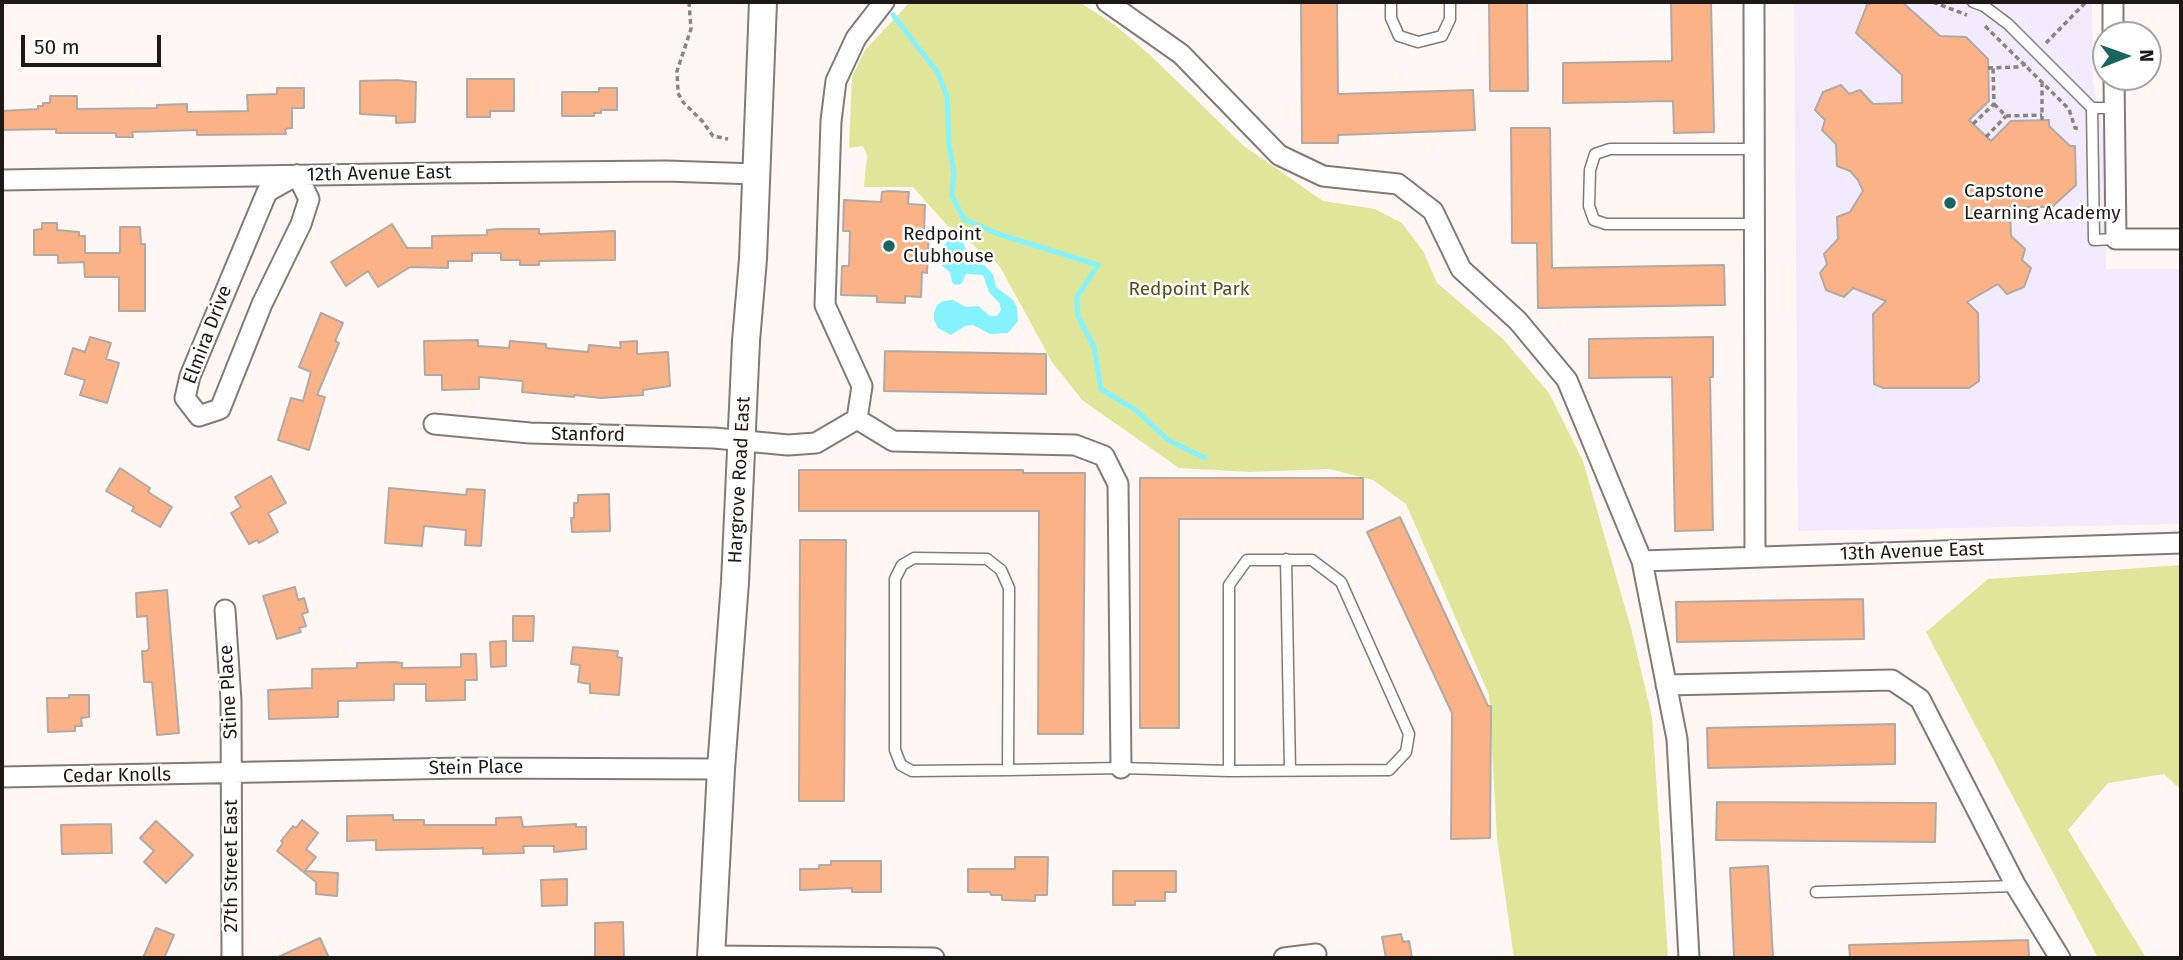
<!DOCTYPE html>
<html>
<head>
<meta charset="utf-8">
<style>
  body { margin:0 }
  #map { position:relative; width:2183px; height:960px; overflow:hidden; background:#fef7f4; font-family:"Fira Sans",sans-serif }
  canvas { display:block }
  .frame { position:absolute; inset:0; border:4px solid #1d1917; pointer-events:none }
  .north { position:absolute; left:2092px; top:21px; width:70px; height:70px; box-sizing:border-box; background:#fff; border:2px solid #a5a3a2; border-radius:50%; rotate:89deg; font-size:19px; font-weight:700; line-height:28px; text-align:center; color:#1d1917 }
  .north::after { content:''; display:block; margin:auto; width:24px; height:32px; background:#1a655d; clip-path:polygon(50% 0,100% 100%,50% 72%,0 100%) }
  .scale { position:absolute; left:21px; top:35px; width:140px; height:32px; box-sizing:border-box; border:4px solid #1d1917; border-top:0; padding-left:9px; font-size:21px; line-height:24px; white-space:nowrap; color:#1d1917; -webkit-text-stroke:5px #fff; paint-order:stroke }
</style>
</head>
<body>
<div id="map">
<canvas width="2183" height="960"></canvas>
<div class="frame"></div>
<div class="north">N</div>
<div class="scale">50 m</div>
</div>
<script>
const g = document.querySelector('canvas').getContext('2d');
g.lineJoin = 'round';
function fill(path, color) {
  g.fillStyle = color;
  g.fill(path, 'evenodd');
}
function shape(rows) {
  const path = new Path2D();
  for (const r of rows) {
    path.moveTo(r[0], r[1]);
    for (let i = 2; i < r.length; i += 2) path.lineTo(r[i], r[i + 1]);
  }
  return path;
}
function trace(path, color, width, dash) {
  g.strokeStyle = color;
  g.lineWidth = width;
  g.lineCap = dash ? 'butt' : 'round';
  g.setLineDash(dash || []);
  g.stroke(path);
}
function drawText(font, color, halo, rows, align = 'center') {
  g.font = font + ' "Fira Sans",sans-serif';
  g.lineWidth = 5;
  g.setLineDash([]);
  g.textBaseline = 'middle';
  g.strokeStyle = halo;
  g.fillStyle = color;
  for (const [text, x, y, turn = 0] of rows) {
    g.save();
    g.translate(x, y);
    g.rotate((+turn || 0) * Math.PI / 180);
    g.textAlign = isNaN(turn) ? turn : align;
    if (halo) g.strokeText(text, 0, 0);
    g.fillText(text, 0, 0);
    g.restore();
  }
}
const education = shape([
  [1794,2,2090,2,2092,4,2093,84,2104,136,2106,269,2181,269,2181,524,1798,531]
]);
const green = shape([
  [910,2,1079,2,1115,25,1150,55,1244,146,1323,201,1375,209,1402,223,1423,251,1437,283,1503,339,1549,393,1583,461,1632,632,1652,717,1668,958,1514,958,1497,838,1489,695,1406,504,1373,480,1329,469,1249,472,1179,468,1082,400,1052,362,999,265,947,225,913,187,864,187,867,155,863,146,849,148,852,77,865,50],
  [2181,565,2181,790,2164,774,2108,783,2068,830,2146,958,2098,958,1926,632,1988,579]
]);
const water = shape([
  [949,240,962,241,970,256,965,259,965,263,984,265,993,274,996,287,1013,300,1017,307,1018,321,1008,333,990,334,973,325,965,326,951,335,938,328,934,320,934,313,937,305,943,301,953,300,966,307,978,306,990,316,997,316,1001,310,1000,304,989,292,983,275,966,274,961,284,955,285,952,282,950,272,942,266,943,246]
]);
const stream = shape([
  [893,15,938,73,947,96,949,145,954,173,952,196,964,219,998,234,1098,265,1077,297,1078,316,1094,347,1101,389,1137,411,1168,440,1205,458]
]);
const building = shape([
  [1301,2,1337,2,1338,94,1473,90,1475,130,1338,135,1338,143,1302,143,1301,2],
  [1489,2,1527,2,1528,91,1490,91,1489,2],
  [1671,2,1711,2,1714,132,1674,133,1673,101,1563,103,1563,63,1672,61,1671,2],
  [1875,2,1902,2,1940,36,1966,37,1988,59,1989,101,1969,120,1991,141,2011,121,2049,120,2049,126,2070,146,2075,146,2076,185,2052,207,2010,207,2011,236,2025,249,2022,260,2031,268,2024,287,2007,294,1998,284,1967,302,1978,313,1979,381,1969,388,1883,388,1874,384,1873,314,1886,301,1853,288,1844,297,1826,290,1820,273,1827,264,1824,254,1838,239,1837,217,1850,212,1863,191,1858,180,1850,171,1837,166,1836,144,1822,130,1825,120,1815,110,1823,92,1841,85,1849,94,1860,90,1873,104,1902,103,1902,75,1856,33,1867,5,1875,2],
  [467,79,514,79,514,111,490,111,490,117,467,117,467,79],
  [396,80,416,82,415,122,396,123,396,116,360,114,360,81,396,80],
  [277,88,304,88,304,108,292,108,292,128,285,129,286,134,197,135,197,130,132,132,133,137,116,137,116,133,56,133,56,129,2,130,2,111,38,109,38,106,43,106,43,103,50,103,50,96,77,96,77,109,157,108,157,105,187,104,187,112,248,111,247,95,277,94,277,88],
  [599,88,617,88,617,110,601,110,601,113,594,113,594,116,562,116,562,92,599,92,599,88],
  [1511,128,1550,128,1552,268,1724,265,1725,305,1538,308,1537,243,1512,243,1511,128],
  [888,191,909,192,908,204,925,205,924,230,929,230,927,273,922,272,921,297,905,296,905,303,877,302,877,296,841,295,842,266,849,266,850,231,843,231,844,200,881,202,882,192,888,191],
  [42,223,57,223,57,230,79,232,79,236,85,236,85,253,120,253,120,227,140,227,141,244,145,244,145,311,119,311,119,277,85,277,84,262,58,263,58,255,34,255,34,230,42,229,42,223],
  [392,224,407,248,432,248,432,236,487,235,487,230,500,229,539,229,539,234,615,231,615,260,539,261,539,265,520,265,520,260,501,260,501,253,472,253,472,261,448,261,448,268,410,267,378,287,368,271,346,286,331,262,392,224],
  [321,313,343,323,335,341,339,343,317,395,325,397,309,450,278,440,291,398,303,401,311,372,299,367,321,313],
  [90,337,111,343,106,359,119,363,107,403,80,395,85,380,65,374,73,348,85,352,90,337],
  [1713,337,1713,377,1710,377,1713,530,1675,531,1672,377,1589,378,1589,339,1713,337],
  [478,340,478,346,509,348,510,341,546,344,546,348,588,352,589,345,621,348,620,342,637,341,637,354,668,352,670,386,643,390,643,395,601,398,574,395,574,397,522,392,523,381,479,377,479,389,442,390,442,375,425,375,424,341,478,340],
  [885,351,1046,354,1046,394,884,391,885,351],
  [120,468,150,488,148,492,172,507,160,527,132,511,134,507,106,491,120,468],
  [799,470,1023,470,1023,473,1085,473,1083,734,1038,734,1039,511,799,511,799,470],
  [271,476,286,503,268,513,278,532,259,543,257,540,249,544,231,513,241,507,235,497,271,476],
  [1140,478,1363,478,1363,519,1179,519,1179,728,1140,728,1140,478],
  [389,488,466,495,467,489,485,490,481,546,465,545,466,530,424,526,422,546,385,543,389,488],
  [609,494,610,531,572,532,571,518,574,518,574,503,578,503,578,495,609,494],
  [1400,517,1488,706,1491,706,1490,838,1451,839,1452,713,1367,532,1400,517],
  [800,540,846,540,844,801,799,801,800,540],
  [295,587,298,600,304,598,308,612,302,614,306,626,299,628,301,632,277,639,263,596,295,587],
  [167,590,179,733,157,735,152,682,144,682,142,651,147,651,149,648,147,616,137,617,136,593,167,590],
  [1863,599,1864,639,1677,642,1676,602,1863,599],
  [513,616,534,616,533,641,513,641,513,616],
  [506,641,506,666,491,667,490,642,506,641],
  [573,647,618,651,617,657,622,658,619,695,590,693,590,684,578,682,580,665,571,664,573,647],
  [461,654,476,654,477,680,465,680,465,700,426,701,426,684,394,684,394,700,338,701,338,717,269,719,268,690,312,688,312,669,357,668,357,663,395,662,402,663,402,668,461,667,461,654],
  [69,695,89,695,89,717,81,718,82,726,75,726,75,731,48,732,47,698,69,698,69,695],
  [1895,724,1895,764,1708,768,1707,728,1895,724],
  [1717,802,1936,803,1935,842,1716,840,1717,802],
  [393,815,393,820,424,820,424,825,496,825,496,818,521,817,523,827,576,824,576,827,586,827,586,849,554,852,554,846,523,846,524,853,483,854,483,848,376,850,376,840,347,841,347,816,393,815],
  [302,820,318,833,306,849,316,857,305,871,338,873,337,896,316,894,316,882,277,851,283,843,281,841,293,826,296,828,302,820],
  [156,821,193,855,166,883,144,862,154,851,140,838,156,821],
  [111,824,112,853,62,854,61,825,111,824],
  [1015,857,1048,857,1047,895,1035,895,1035,901,1002,900,1002,895,991,895,990,892,968,892,968,869,1015,869,1015,857],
  [831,861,881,861,881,892,852,892,852,888,800,890,800,869,819,869,819,865,831,865,831,861],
  [1768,866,1773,958,1734,958,1730,868,1768,866],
  [1113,871,1176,871,1176,892,1165,892,1165,901,1135,901,1135,905,1113,905,1113,871],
  [567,879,567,905,542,906,541,880,567,879],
  [623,922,624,958,595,958,595,923,623,922],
  [156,928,174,935,164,958,143,958,156,928],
  [1401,934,1403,942,1409,941,1412,958,1386,958,1382,937,1401,934],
  [320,938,329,958,276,958,320,938],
  [2028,940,2029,958,1850,958,1849,945,2028,940]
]);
const path = shape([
  [689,2,691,29,677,71,678,93,683,102,703,122,713,136,728,139],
  [1933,2,1967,15],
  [1985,26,2069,109,2075,128,2080,129],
  [2046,43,2086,2],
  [1988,68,2017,67,2026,64],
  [2042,82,2042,120],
  [1994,104,2006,116,2042,115],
  [1973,124,1994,104,1993,68],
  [1986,137,2006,116]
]);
const service = shape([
  [1391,2,1391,18,1399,36,1418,42,1442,36,1450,19,1450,2],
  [1973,2,1984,6,2008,24,2092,108],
  [2114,108,2092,108,2094,240,2116,239],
  [1754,149,1610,149,1595,154,1590,170,1589,206,1594,220,1606,224,1755,224],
  [1286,559,1290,770],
  [1008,770,1009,588,1001,570,987,559,914,558,902,565,895,579,895,750,901,765,912,771,1008,770,1121,768,1229,771,1389,770,1406,752,1409,734,1341,582,1312,560,1247,560,1229,585,1229,771],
  [1816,892,2016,886]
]);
const minor = shape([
  [1107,2,1181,54,1279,155,1323,176,1398,184,1433,211,1461,269,1518,321,1567,380,1642,561,1677,739,1689,958],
  [1754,2,1755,557],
  [2113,2,2113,35],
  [2114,77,2116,239,2181,239],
  [297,175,309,199,301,224,262,304,220,409,199,416,185,398,190,376,267,192,297,175],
  [2,180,442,173,666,171,756,174],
  [857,419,893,441,1075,445,1104,456,1118,484,1121,768],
  [434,424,530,433,714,438,788,445,816,443,857,419,862,386,825,305,831,121,836,81,856,38,884,2],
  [1642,561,2181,543],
  [225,610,231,701,232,958],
  [1666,685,1892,680,1920,699,2016,886,2060,958],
  [2,777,463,768,721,769],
  [711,956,934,958],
  [1284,958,1316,954]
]);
const secondary = shape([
  [711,958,721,769,735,582,746,341,753,259,763,2]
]);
const markers = [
  [1950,203,7,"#1a655d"],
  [889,246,7,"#1a655d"]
];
const streetNames = [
  ["12th Avenue East",379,174,-1],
  ["Elmira Drive",208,335,-69],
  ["Stanford",588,435,1],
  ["Hargrove Road East",740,480,-87],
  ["13th Avenue East",1912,552,-2],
  ["Stine Place",229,692,-93],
  ["Stein Place",476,768,-1],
  ["Cedar Knolls",117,776,-1],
  ["27th Street East",232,866,-90]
];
const poiNames = [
  ["Capstone",1964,192],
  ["Learning Academy",1964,214],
  ["Redpoint",903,235],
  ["Clubhouse",903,257]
];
const parkNames = [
  ["Redpoint Park",1189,290]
];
fill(education, '#f1ebfd');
fill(green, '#dfe699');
fill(water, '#84f3fe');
trace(stream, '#84f3fe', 5);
fill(building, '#fbb287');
trace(building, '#b3a9a4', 2);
trace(service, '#837a75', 13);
trace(minor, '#837a75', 23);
trace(secondary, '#837a75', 30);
trace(path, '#898481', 3.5, [5, 3.5]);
trace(service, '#fff', 10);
trace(minor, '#fff', 19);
trace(secondary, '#fff', 26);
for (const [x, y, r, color] of markers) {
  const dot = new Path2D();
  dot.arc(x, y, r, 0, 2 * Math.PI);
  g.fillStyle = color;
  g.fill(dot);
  trace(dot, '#fff', 2.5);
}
drawText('19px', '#1d1917', '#fff', streetNames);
drawText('19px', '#1d1917', '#fff', poiNames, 'left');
drawText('19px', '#4e5116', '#fff', parkNames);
</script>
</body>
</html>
